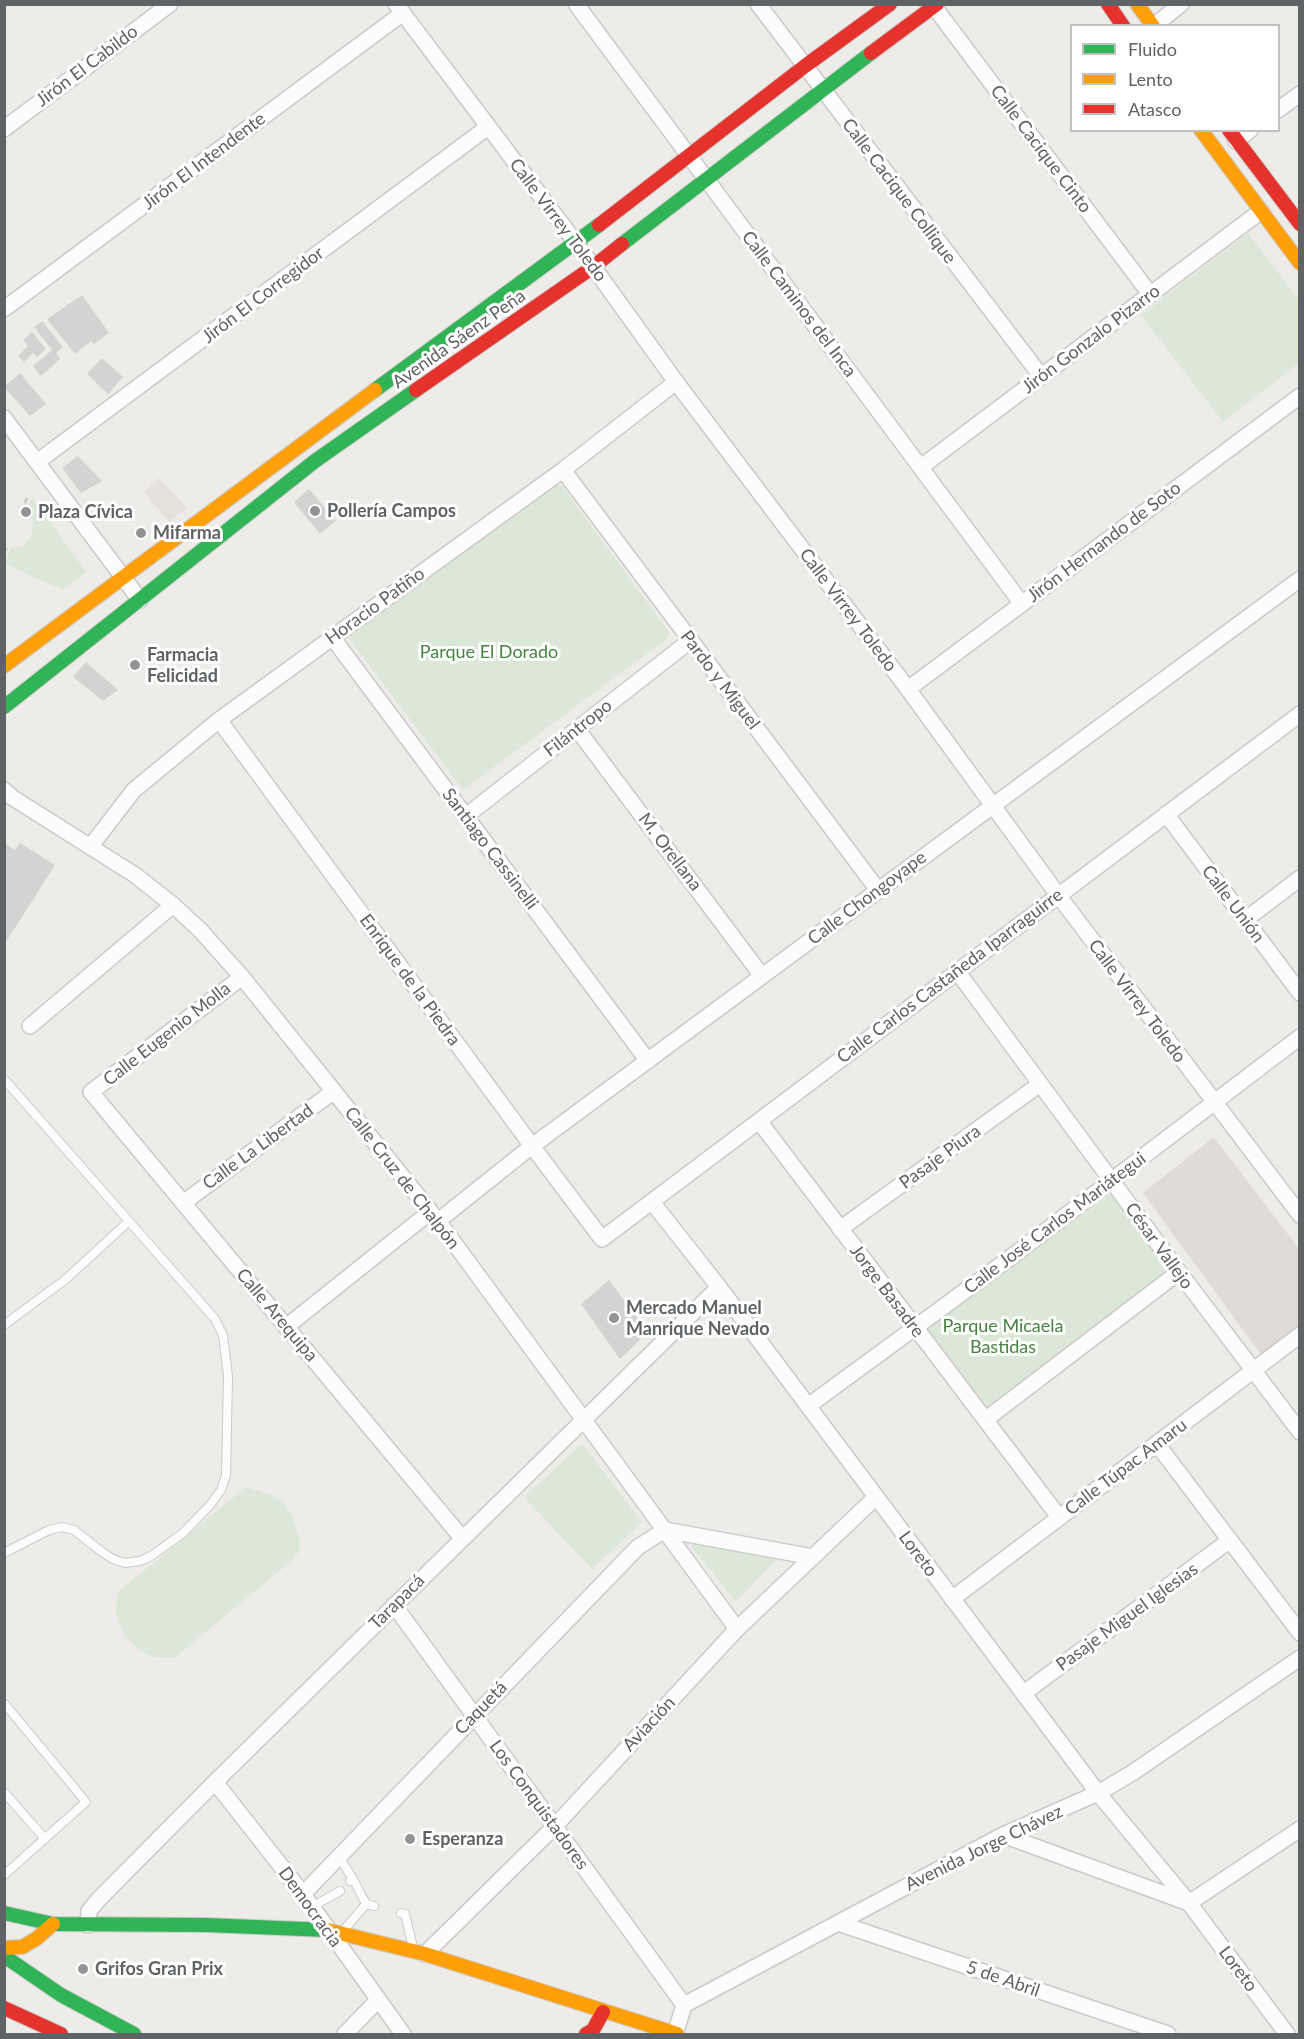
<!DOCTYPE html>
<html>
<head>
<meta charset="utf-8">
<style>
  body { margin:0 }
  #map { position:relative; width:1304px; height:2039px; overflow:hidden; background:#eeece9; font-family:Lato,sans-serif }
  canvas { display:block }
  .frame { position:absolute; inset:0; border:6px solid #5f6366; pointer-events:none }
  .legend { position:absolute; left:1070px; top:24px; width:210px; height:108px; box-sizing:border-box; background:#fff; border:2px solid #bfc1c2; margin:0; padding:8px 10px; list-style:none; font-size:18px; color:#5f6366 }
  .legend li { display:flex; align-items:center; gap:12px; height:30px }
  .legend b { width:30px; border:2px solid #bfc1c2 }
</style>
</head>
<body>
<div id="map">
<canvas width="1304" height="2039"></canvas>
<div class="frame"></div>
<ul class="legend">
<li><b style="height:8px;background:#30b455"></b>Fluido</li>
<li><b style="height:8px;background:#ff9f0a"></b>Lento</li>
<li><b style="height:8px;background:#e5322d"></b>Atasco</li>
</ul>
</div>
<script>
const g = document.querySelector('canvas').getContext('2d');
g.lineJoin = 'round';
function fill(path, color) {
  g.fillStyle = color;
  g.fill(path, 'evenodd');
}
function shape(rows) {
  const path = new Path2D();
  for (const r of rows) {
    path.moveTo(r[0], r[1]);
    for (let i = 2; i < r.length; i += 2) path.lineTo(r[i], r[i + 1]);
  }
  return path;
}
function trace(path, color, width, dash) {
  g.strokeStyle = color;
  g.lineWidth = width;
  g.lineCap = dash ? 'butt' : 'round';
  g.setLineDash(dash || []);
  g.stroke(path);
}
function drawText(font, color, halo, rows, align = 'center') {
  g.font = font + ' Lato,sans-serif';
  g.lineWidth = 6;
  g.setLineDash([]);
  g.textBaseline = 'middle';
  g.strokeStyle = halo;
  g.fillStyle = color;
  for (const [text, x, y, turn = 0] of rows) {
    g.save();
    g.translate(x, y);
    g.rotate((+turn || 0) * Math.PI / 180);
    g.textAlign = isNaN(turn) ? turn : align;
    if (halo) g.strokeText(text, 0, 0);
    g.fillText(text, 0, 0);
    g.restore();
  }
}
const commercial = shape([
  [159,478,187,508,169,522,144,492]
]);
const education = shape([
  [1214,1137,1299,1249,1299,1325,1262,1356,1143,1193]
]);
const green = shape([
  [1248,233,1299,300,1299,363,1223,422,1141,315],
  [555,485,562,486,669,632,667,639,463,790,348,637],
  [32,499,34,499,86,572,64,589,37,579,5,563,11,548,23,546,31,538,33,522,29,515,26,513],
  [1112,1193,1172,1274,988,1413,925,1330],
  [582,1444,642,1522,592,1569,524,1497],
  [246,1487,272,1495,284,1504,292,1515,299,1538,299,1550,295,1558,174,1658,153,1657,142,1652,125,1636,119,1625,116,1613,118,1592],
  [692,1542,780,1556,736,1602,691,1546]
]);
const building = shape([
  [82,295,109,333,94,344,91,341,75,354,47,319],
  [42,321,63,347,56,353,60,359,41,376,33,366,52,350,34,327],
  [32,332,46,349,37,357,33,353,24,362,18,356,28,346,23,340],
  [102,358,123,377,108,394,87,374],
  [20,373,46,404,30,416,4,387],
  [78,456,102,481,81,493,62,468],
  [309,489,336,521,320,534,294,502],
  [86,662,118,690,103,701,73,677],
  [4,843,15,850,20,843,55,865,4,945],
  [609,1280,648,1332,620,1359,581,1304]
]);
const path = shape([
  [22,512,27,498],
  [4,553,7,547]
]);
const lane = shape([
  [4,1079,215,1319,223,1335,228,1376,226,1475,221,1490,211,1504,183,1533,151,1556,140,1561,125,1563,113,1559,102,1552,74,1530,62,1527,49,1530,4,1553],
  [4,1325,66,1279,128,1222],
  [4,1703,86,1802,4,1875],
  [4,1792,45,1839],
  [339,1857,353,1879,350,1881],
  [353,1879,366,1904],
  [312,1907,340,1891],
  [401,1913,405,1914,413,1947],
  [343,1931,366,1904,374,1906]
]);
const street = shape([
  [396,4,576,243,676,382,908,689,1058,895,1300,1215],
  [576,4,1022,604],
  [758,4,1041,376],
  [932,4,1150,294],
  [1154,26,1181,4],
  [1278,110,1300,94],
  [4,129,170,4],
  [1236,141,1250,130],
  [4,309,403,13],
  [4,418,140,600],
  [37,462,488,127],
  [921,467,1261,211],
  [563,470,878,890],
  [332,637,648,1061],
  [908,689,1300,396],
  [219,720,532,1146,602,1239,1300,714],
  [577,729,762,976],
  [4,790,13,798,135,875,173,905,200,930,242,977,438,1221,737,1629],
  [1166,814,1300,993],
  [466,816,691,640],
  [90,847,134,790,219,720,563,470,676,382],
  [1245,920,1300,878],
  [957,971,1179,1272,1300,1432],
  [242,977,91,1092,462,1538],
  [30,1026,173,905],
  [759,1121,1059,1517],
  [652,1202,719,1287,1098,1793,1189,1903,1287,2034],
  [183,1203,334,1091],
  [438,1221,532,1146,1300,579],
  [840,1229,1040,1084],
  [286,1327,430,1212],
  [808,1406,1010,1258,1300,1037],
  [985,1420,1179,1272],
  [1157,1444,1300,1633],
  [952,1599,1300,1335],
  [394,1605,684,2005],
  [1024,1693,1230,1540],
  [215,1782,303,1894,403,2034],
  [1003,1835,1189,1903,1300,1829],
  [303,1894,638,1547,665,1530,813,1557],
  [838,1923,1168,2034],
  [88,1925,89,1911,99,1899,215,1782,719,1287],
  [425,1954,554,1827,737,1629,876,1497],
  [345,2034,378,2000],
  [675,2034,684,2005,1003,1835,1098,1793,1132,1773,1300,1658]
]);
const fast = shape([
  [622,244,871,53],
  [375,390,599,225],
  [4,707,315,461,416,390],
  [4,1913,53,1924,207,1925,327,1930],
  [4,1956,61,1995,134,2034]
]);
const slow = shape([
  [1137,4,1153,26],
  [1201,130,1300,263],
  [4,666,375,390],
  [327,1930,425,1954,677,2034],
  [4,1948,22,1947,36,1939,53,1924]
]);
const jam = shape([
  [1108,4,1123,26],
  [871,53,937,4],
  [1229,130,1300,224],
  [599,225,805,66,890,4],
  [416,390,593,267,622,244],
  [4,2008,61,2034],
  [586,2034,593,2030,603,2012]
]);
const markers = [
  [315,511,6,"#919394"],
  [26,512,6,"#919394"],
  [141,533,6,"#919394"],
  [135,665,6,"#919394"],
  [614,1318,6,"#919394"],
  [410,1839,6,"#919394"],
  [83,1969,6,"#919394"]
];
const streetNames = [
  ["Jirón El Cabildo",87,66,-37],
  ["Calle Cacique Cinto",1041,149,53],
  ["Jirón El Intendente",204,161,-37],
  ["Calle Cacique Collique",899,191,53],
  ["Calle Virrey Toledo",558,220,53],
  ["Jirón El Corregidor",263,295,-37],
  ["Calle Caminos del Inca",799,304,53],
  ["Avenida Sáenz Peña",459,339,-35],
  ["Jirón Gonzalo Pizarro",1091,339,-37],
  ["Jirón Hernando de Soto",1104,542,-37],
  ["Horacio Patiño",375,606,-36],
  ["Calle Virrey Toledo",848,610,53],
  ["Pardo y Miguel",720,680,53],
  ["Filántropo",578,728,-38],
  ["Santiago Cassinelli",490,849,53],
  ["M. Orellana",670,852,53],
  ["Calle Chongoyape",867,898,-37],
  ["Calle Unión",1233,904,53],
  ["Calle Carlos Castañeda Iparraguirre",950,976,-37],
  ["Enrique de la Piedra",410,980,54],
  ["Calle Virrey Toledo",1137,1001,53],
  ["Calle Eugenio Molla",167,1034,-38],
  ["Calle La Libertad",258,1147,-36],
  ["Pasaje Piura",940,1157,-36],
  ["Calle Cruz de Chalpón",402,1178,52],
  ["Calle José Carlos Mariátegui",1055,1223,-37],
  ["César Vallejo",1159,1246,54],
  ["Jorge Basadre",887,1291,53],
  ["Calle Arequipa",277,1315,50],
  ["Calle Túpac Amaru",1126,1467,-37],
  ["Loreto",918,1554,53],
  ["Tarapacá",397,1602,-45],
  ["Pasaje Miguel Iglesias",1127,1617,-36],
  ["Caquetá",481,1708,-46],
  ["Aviación",649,1724,-47],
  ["Los Conquistadores",539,1805,54],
  ["Avenida Jorge Chávez",984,1848,-26],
  ["Democracia",310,1907,54],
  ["Loreto",1238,1969,53],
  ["5 de Abril",1003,1979,19]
];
const poiNames = [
  ["Pollería Campos",327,511],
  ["Plaza Cívica",38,512],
  ["Mifarma",153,533],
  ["Farmacia",147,655],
  ["Felicidad",147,676],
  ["Mercado Manuel",626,1308],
  ["Manrique Nevado",626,1329],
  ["Esperanza",422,1839],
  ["Grifos Gran Prix",95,1969]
];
const parkNames = [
  ["Parque El Dorado",489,652],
  ["Parque Micaela",1003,1326],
  ["Bastidas",1003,1347]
];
fill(commercial, '#e6e1d8');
fill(education, '#dedbd8');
fill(green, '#dbe7d7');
fill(building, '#d5d3d2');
trace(lane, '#cbcac9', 10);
trace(street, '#cbcac9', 18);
trace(fast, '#cacac9', 16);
trace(slow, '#cacac9', 16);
trace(jam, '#cacac9', 16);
trace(path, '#cbcecb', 3, [6, 3]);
trace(lane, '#fcfcfc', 8);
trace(street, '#fcfcfc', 15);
trace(fast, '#30b455', 14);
trace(slow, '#ff9f0a', 14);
trace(jam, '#e5322d', 14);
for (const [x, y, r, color] of markers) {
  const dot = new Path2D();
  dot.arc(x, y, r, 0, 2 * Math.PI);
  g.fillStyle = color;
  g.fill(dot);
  trace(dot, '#fff', 2);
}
drawText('18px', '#5f6366', '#fff', streetNames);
drawText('bold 18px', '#5f6366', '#fff', poiNames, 'left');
drawText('18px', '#478341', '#fff', parkNames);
</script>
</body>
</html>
